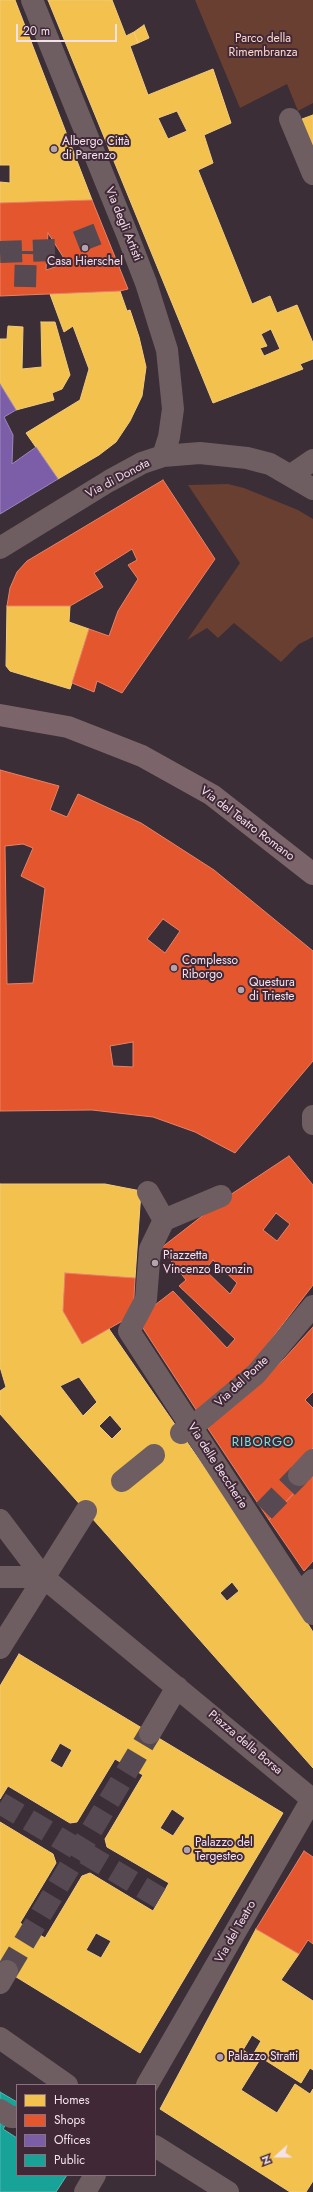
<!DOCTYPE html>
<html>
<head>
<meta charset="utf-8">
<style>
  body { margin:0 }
  #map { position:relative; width:313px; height:2192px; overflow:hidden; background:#3b2e36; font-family:Jost,sans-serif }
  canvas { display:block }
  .legend { position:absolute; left:16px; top:2084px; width:140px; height:92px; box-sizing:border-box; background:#412837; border:1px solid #88727f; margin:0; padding:5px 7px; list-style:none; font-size:12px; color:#f3e2ec }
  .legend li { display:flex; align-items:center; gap:8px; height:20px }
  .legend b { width:20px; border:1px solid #88727f }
  .north { position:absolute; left:257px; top:2136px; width:40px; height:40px; -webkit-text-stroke:3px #412837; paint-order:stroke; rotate:249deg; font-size:11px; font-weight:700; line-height:16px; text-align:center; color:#f3e2ec }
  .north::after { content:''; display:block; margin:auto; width:14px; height:18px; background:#f3e2ec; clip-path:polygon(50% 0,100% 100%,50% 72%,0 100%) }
  .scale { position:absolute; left:16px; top:24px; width:101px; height:18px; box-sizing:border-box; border:2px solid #f3e2ec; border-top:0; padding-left:5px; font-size:12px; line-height:14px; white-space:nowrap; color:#f3e2ec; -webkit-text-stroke:3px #412837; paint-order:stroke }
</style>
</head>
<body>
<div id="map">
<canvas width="313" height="2192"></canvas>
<ul class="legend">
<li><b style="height:11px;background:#f2c14e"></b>Homes</li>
<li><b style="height:11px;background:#e4572e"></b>Shops</li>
<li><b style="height:11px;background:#7b5ea7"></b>Offices</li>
<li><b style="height:11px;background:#17a398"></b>Public</li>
</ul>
<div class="north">N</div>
<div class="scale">20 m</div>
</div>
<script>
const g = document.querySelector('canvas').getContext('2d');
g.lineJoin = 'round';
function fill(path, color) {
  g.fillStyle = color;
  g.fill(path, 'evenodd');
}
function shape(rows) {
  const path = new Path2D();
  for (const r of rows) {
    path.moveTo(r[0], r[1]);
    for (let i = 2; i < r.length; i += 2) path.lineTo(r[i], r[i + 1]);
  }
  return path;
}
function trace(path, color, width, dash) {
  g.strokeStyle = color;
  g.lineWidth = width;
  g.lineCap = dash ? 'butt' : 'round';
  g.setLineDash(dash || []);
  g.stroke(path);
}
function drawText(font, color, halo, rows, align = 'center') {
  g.font = font + ' Jost,sans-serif';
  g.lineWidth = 4;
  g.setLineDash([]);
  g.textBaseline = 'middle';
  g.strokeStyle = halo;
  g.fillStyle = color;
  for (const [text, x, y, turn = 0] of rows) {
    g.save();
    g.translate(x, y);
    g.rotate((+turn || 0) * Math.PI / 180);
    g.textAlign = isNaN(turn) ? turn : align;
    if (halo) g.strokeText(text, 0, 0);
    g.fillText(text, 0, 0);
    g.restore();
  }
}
const green = shape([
  [195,0,313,0,313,103,298,111,287,84,240,108],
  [228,484,244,488,298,510,313,519,313,637,299,644,281,662,234,623,218,638,207,628,187,640,240,563,188,485]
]);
const homes = shape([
  [0,0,15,0,92,200,0,203,0,182,10,183,10,165,0,165,0,0],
  [48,0,112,0,126,36,134,32,138,43,130,46,148,95,213,69,231,123,204,135,213,163,198,170,252,304,270,296,277,313,297,305,313,343,313,359,300,364,303,369,213,403,48,0],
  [177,111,187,131,168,139,158,118,177,111],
  [271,329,280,349,264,356,260,348,267,346,261,334,271,329],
  [144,25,149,38,138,43,134,32,144,25],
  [313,115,313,147,302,119,313,115],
  [120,291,127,311,130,310,139,337,146,367,142,396,130,421,116,442,99,455,58,479,26,433,80,400,89,369,73,326,64,332,50,294,120,291],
  [41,322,55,322,70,375,62,389,52,393,54,400,16,410,0,384,0,339,7,339,8,326,23,327,22,369,42,367,41,322],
  [7,606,70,606,69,622,89,629,70,689,10,671,6,666,7,606],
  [0,1184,105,1184,141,1191,135,1278,65,1273,63,1311,82,1344,109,1329,245,1526,313,1632,313,1768,0,1414,0,1391,6,1387,0,1367,0,1184],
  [79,1377,97,1402,83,1416,60,1386,79,1377],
  [110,1415,122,1429,112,1439,99,1426,110,1415],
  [232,1582,239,1591,227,1601,220,1593,232,1582],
  [19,1654,283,1813,140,2053,0,1967,0,1822,53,1854,56,1863,20,1923,45,1938,82,1876,90,1873,153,1911,169,1883,107,1847,105,1839,143,1775,115,1759,77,1822,70,1823,8,1786,0,1799,0,1686,19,1654],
  [60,1743,72,1750,62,1768,50,1761,60,1743],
  [172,1809,185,1818,173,1836,160,1828,172,1809],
  [96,1933,111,1941,101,1958,86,1950,96,1933],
  [256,1929,299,1954,281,1980,313,2001,313,2070,310,2068,301,2083,254,2053,261,2041,252,2035,243,2050,259,2061,241,2090,277,2113,295,2084,310,2094,313,2089,313,2181,306,2192,290,2192,160,2109,256,1929]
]);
const shops = shape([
  [92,200,128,289,120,291,0,296,0,203,92,200],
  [48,233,67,263,46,270,48,233],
  [163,480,215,559,122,693,97,681,94,692,72,683,89,629,109,636,118,611,138,579,128,565,137,560,132,549,94,573,103,587,70,606,7,606,10,588,17,572,27,561,163,480],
  [0,770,59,786,50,810,67,817,78,794,141,823,214,870,313,951,313,1061,235,1153,195,1132,153,1117,92,1110,0,1111,0,770],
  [23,844,33,848,21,876,45,888,33,983,7,984,5,846,23,844],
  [163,919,180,931,165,953,147,939,163,919],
  [133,1042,133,1067,113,1066,110,1046,133,1042],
  [289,1156,313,1185,313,1285,249,1368,197,1411,137,1319,173,1291,227,1348,235,1339,179,1286,186,1280,161,1248,224,1199,289,1156],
  [276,1213,290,1224,277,1241,263,1230,276,1213],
  [213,1260,237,1283,230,1294,205,1270,213,1260],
  [65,1273,135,1278,133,1315,82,1344,63,1311,65,1273],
  [313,1327,313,1392,305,1400,313,1408,313,1448,293,1468,305,1481,269,1520,207,1427,284,1359,313,1327],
  [313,1473,313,1561,304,1571,269,1520,313,1473],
  [304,1851,313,1857,313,1944,308,1940,299,1954,256,1929,304,1851]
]);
const offices = shape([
  [0,384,16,410,4,417,13,435,12,464,36,447,58,479,0,514,0,384]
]);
const public = shape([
  [0,2092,17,2102,17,2106,3,2129,17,2138,17,2175,67,2175,56,2192,0,2192,0,2092]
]);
const minorTunnel = shape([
  [77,242,105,231],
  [0,252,56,250],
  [25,287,26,251],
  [264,1511,299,1475],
  [0,1803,160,1898],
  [7,1971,150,1733]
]);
const minor = shape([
  [32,0,127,234,146,283,167,350,173,409,169,437,163,456],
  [290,119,313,174],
  [291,475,313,460],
  [0,548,109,481,142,463,163,456,200,453,247,458,270,464,313,489],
  [313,1116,313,1124],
  [148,1192,164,1220,221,1196],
  [164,1220,150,1249,146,1299,129,1331,313,1614],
  [181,1433,202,1419,256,1374,313,1306],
  [299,1475,313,1460],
  [122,1481,154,1455],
  [0,1520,43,1577,313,1800],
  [0,1577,43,1577],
  [300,1593,313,1580],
  [0,1648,86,1511],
  [150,1733,177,1687],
  [0,1983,7,1971],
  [0,2038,67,2085],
  [147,2085,312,1799],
  [0,2110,11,2117,17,2117],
  [155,2146,228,2192],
  [85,2192,95,2175]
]);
const major = shape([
  [0,715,68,727,142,756,212,795,313,874]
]);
const markers = [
  [54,149,4,"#b3a3ac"],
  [85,248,4,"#b3a3ac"],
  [174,968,4,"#b3a3ac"],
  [241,990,4,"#b3a3ac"],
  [155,1263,4,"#b3a3ac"],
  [187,1850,4,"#b3a3ac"],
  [220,2057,4,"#b3a3ac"]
];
const parkNames = [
  ["Parco della",263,39],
  ["Rimembranza",263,53]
];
const poiNames = [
  ["Albergo Città",62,142],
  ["di Parenzo",62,156],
  ["Casa Hierschel",85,262,"center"],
  ["Complesso",182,961],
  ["Riborgo",182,975],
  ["Questura",249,983],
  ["di Trieste",249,997],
  ["Piazzetta",163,1256],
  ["Vincenzo Bronzin",163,1270],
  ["Palazzo del",195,1843],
  ["Tergesteo",195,1857],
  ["Palazzo Stratti",228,2057]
];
const streetNames = [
  ["Via degli Artisti",123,224,68],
  ["Via di Donota",118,479,-28],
  ["Via del Teatro Romano",247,824,37],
  ["Via del Ponte",242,1382,-43],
  ["Via delle Beccherie",217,1466,57],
  ["Piazza della Borsa",245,1743,40],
  ["Via del Teatro",236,1932,-60]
];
const neighbourhoodNames = [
  ["RIBORGO",263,1443]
];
fill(green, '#683f30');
fill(homes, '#f2c14e');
trace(homes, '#f2cb7d', 1);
fill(shops, '#e4572e');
trace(shops, '#e88167', 1);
fill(offices, '#7b5ea7');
trace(offices, '#9f86bc', 1);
fill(public, '#17a398');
trace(public, '#59b6b1', 1);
trace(minorTunnel, '#574951', 22, [22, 11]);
trace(minor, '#6f5e61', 22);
trace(major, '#7c656a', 22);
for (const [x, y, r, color] of markers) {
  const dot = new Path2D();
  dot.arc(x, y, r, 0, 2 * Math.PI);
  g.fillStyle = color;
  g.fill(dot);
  trace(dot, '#412837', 1.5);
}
drawText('12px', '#fdd8c9', '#412837', parkNames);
drawText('12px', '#f3e2ec', '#412837', poiNames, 'left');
drawText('12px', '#f3e2ec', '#412837', streetNames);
g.letterSpacing = '1px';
drawText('13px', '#7be5dd', '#412837', neighbourhoodNames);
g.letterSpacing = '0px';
</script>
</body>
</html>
